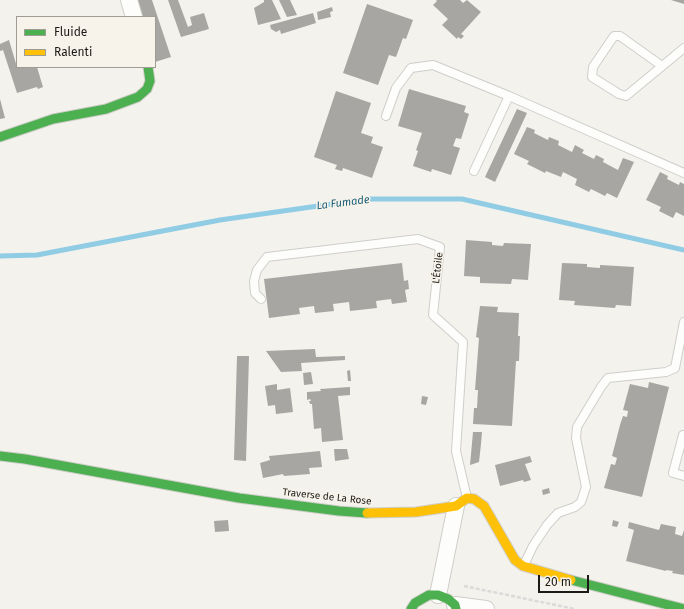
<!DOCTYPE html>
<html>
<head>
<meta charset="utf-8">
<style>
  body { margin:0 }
  #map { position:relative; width:684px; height:609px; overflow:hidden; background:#f4f2ed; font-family:"Fira Sans",sans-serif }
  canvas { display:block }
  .legend { position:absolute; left:16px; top:16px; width:140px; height:52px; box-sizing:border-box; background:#f7f3ea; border:1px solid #9f9c96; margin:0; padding:5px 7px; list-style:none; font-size:12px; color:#1b1a17 }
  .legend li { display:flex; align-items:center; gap:8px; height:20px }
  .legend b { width:20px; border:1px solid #9f9c96 }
  .scale { position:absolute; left:538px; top:575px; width:51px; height:18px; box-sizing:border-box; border:2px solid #1b1a17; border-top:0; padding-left:5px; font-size:12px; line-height:14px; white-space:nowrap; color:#1b1a17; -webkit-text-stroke:3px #f7f3ea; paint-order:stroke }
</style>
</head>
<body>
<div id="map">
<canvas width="684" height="609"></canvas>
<ul class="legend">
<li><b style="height:5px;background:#4caf50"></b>Fluide</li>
<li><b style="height:5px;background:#ffc107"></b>Ralenti</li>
</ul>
<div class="scale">20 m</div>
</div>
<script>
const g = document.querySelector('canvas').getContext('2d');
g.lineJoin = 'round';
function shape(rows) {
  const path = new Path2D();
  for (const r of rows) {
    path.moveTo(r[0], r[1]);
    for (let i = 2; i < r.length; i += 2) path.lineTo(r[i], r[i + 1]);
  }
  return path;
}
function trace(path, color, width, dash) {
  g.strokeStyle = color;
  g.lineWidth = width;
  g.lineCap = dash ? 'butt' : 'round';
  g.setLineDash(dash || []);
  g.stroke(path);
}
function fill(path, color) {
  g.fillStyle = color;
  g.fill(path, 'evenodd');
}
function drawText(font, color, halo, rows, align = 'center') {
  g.font = font + ' "Fira Sans",sans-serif';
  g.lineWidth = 3;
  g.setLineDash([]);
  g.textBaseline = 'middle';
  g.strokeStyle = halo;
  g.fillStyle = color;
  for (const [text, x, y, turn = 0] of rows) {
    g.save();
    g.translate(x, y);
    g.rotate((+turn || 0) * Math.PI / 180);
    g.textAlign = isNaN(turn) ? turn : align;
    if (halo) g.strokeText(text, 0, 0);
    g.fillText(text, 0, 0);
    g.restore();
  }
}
const stream = shape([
  [0,256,37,255,220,220,367,199,462,199,684,250]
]);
const building = shape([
  [133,0,152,0,171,57,155,62,155,17,138,17],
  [168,0,178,0,188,27,192,25,190,17,204,13,209,29,181,37],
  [264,0,272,0,281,19,258,25,254,8,264,2],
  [279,0,290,0,297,15,287,17],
  [436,0,460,0,463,3,467,0,481,12,461,34,464,36,461,39,458,37,457,39,442,25,448,19,433,5,437,1],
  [671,0,684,0,684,4],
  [367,4,413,20,406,39,403,38,396,57,389,55,378,85,343,73],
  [332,7,333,11,330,12,331,17,318,20,317,12],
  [313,13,316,23,281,34,280,30,276,32,271,29,270,25],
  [9,40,17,67,18,68,37,67,43,87,38,89,37,87,17,93,3,50,0,51,0,44],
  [409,89,466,106,464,112,469,114,461,139,456,138,453,146,460,148,451,175,432,169,431,172,413,166,418,151,416,150,422,133,398,126],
  [336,91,371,103,361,133,373,137,371,143,383,147,372,178,343,168,342,171,335,169,337,165,314,157],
  [0,99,5,118,0,119],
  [517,109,527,113,495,182,485,177],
  [527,127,535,130,534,133,548,140,549,137,559,141,558,145,572,152,575,145,584,150,582,153,594,159,596,155,604,159,603,162,618,170,623,158,634,162,617,198,607,193,605,196,591,189,589,192,575,185,577,179,563,172,561,177,546,171,545,173,527,164,529,161,514,154],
  [660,172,668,176,667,179,679,185,680,182,684,184,684,216,676,212,673,218,659,211,661,207,646,200],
  [466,240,492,242,492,245,503,246,504,243,531,244,528,280,512,279,511,284,480,283,480,277,464,276],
  [402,263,404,281,408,280,409,289,405,290,407,302,392,304,391,299,376,301,377,308,350,311,349,302,333,304,334,311,315,313,314,306,299,308,300,314,269,318,264,279],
  [562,263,587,264,587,267,600,268,600,265,634,267,631,306,616,305,615,308,574,305,575,301,559,300],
  [480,306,498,307,497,312,519,313,518,336,520,336,519,361,516,361,512,426,473,424,474,408,477,408,478,390,475,390,479,338,476,337],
  [315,349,316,357,345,356,345,360,301,363,302,371,281,372,266,351],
  [237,356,249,356,246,461,234,460],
  [350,370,351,381,348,381,347,371],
  [311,372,313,384,304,385,303,373],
  [649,382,669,387,642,497,604,488,611,464,615,465,617,458,612,456,620,425,623,416,627,417,628,411,623,410,630,384,648,388],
  [277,384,277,390,290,388,293,412,276,414,275,405,268,406,265,386],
  [350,387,350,395,338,396,343,440,322,442,321,428,314,429,312,404,310,404,309,401,311,401,310,399,307,400,307,392,321,391,320,389],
  [422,396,428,397,426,405,421,404],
  [473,432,482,432,481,444,479,462,470,465],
  [334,449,347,449,349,459,335,461],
  [320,451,322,467,309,468,310,474,284,476,283,474,263,478,260,463,270,460,269,456],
  [530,456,532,462,525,464,531,480,524,482,523,480,500,486,495,465],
  [549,488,550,493,543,495,542,490],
  [228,520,229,531,215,532,214,521],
  [613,520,619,522,617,527,612,526],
  [629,522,659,530,661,524,676,527,675,534,682,536,684,530,684,575,672,573,673,571,666,570,666,571,626,561,634,530,628,528]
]);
const path = shape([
  [464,586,575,609]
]);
const lane = shape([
  [662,66,620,36,614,36,593,67,592,77,619,94,626,96,684,48],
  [386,116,396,88,411,68,433,65,509,96,684,173],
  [474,171,509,96],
  [261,299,255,293,254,281,257,270,267,257,418,239,440,247,433,315,463,342,456,451,467,498],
  [684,435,683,435,673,473,684,476],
  [524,565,533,546,547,525,558,513,575,507,581,502,586,487,576,438,577,427,601,387,608,378,666,372,675,368,684,322]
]);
const street = shape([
  [129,0,134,17],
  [438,595,456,506],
  [455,605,486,609]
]);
const fast = shape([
  [0,137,53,119,106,109,138,97,147,89,150,81,148,67],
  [0,456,25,459,239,498,339,511,367,513],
  [571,580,684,609],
  [411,609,415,603,429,595,438,595,448,599,455,605,456,609]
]);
const slow = shape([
  [367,513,416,512,456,506,467,498,474,499,484,506,515,560,523,566,571,580]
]);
const streetNames = [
  ["L'Étoile",438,268,-84],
  ["Traverse de La Rose",327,497,6]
];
const waterNames = [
  ["La Fumade",343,203,-7]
];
trace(stream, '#90cce4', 5);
fill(building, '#a8a6a3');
trace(lane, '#cfceca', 10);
trace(street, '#cfceca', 18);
trace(fast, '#cfceca', 11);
trace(slow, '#cfceca', 11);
trace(path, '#dbdad9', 2.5, [4, 2]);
trace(lane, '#fdfdfc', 8);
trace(street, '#fdfdfc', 16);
trace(fast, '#4caf50', 9);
trace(slow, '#ffc107', 9);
drawText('10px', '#1b1a17', '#f7f3ea', streetNames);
drawText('italic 11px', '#195e77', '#f7f3ea', waterNames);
</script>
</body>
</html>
